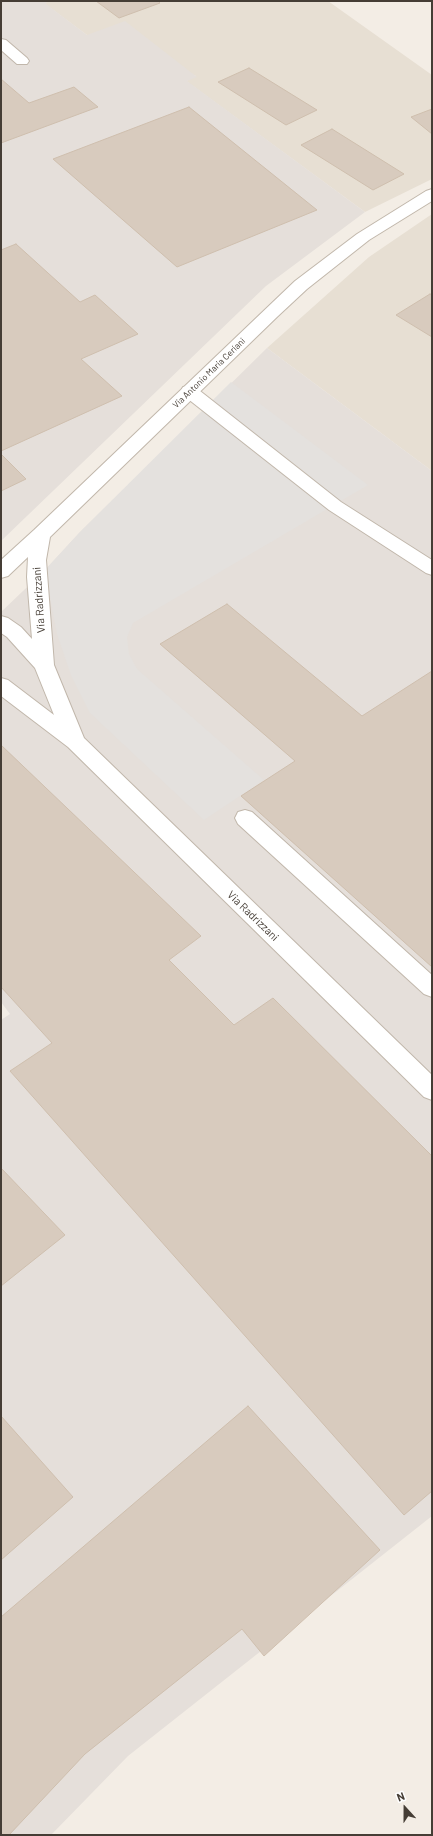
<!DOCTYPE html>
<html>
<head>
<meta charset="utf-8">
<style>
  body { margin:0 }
  #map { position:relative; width:433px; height:1836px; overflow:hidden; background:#f3ede5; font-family:Barlow,sans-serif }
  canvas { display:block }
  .frame { position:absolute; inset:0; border:2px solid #453d35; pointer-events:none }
  .north { position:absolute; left:385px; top:1788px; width:40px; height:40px; -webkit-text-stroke:3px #fff; paint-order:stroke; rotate:339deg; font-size:11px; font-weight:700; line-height:16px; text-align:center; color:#453d35 }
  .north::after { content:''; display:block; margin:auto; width:14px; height:18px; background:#453d35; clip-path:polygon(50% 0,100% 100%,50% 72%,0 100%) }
</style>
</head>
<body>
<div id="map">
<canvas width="433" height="1836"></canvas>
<div class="frame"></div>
<div class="north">N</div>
</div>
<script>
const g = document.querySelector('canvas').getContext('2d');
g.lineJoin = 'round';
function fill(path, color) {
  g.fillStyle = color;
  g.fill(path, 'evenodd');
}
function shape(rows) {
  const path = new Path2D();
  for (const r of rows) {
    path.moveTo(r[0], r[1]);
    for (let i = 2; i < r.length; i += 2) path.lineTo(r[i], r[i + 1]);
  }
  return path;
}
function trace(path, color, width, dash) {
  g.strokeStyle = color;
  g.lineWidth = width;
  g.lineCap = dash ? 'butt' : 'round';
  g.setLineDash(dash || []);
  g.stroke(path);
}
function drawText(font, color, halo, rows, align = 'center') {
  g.font = font + ' Barlow,sans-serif';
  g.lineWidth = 3;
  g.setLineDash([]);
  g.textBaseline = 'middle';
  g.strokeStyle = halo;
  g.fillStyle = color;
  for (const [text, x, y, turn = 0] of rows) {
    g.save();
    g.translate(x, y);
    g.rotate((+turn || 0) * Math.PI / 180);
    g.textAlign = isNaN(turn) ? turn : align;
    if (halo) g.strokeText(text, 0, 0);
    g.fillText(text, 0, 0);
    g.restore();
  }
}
const residential = shape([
  [47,1,328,1,432,75,432,179,365,212,186,81,196,76,87,35,45,4],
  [432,214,432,471,267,348,369,257]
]);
const industrial = shape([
  [1,1,47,1,46,4,87,35,125,21,197,77,187,81,365,212,266,286,1,541],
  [267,348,432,471,432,1516,128,1756,51,1835,1,1835,1,1020,10,1014,1,1002,1,612,45,570,80,532]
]);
const parking = shape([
  [231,382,368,485,133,623,127,637,129,654,137,669,264,780,204,820,90,713,71,675,57,634,45,570,80,532]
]);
const building = shape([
  [96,1,158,1,160,3,119,18,96,1],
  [249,68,317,110,286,125,218,82,249,68],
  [1,79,29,103,74,87,98,107,1,143,1,79],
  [189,107,317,210,177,267,53,159,189,107],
  [432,109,432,134,411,117,432,109],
  [332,129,404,174,373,190,301,145,332,129],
  [16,244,80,302,95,295,138,334,81,359,122,396,1,451,1,250,16,244],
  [430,294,432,295,432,337,396,315,430,294],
  [1,454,26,479,1,491,1,454],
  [227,604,362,716,432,671,432,967,241,796,295,761,160,644,227,604],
  [1,745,201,936,169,960,234,1025,273,998,432,1156,432,1491,404,1515,10,1071,52,1043,1,987,1,745],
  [1,1168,65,1235,1,1286,1,1168],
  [248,1406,380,1550,264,1656,242,1629,85,1754,9,1835,1,1835,1,1617,248,1406],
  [1,1416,73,1497,1,1560,1,1416]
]);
const service = shape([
  [1,39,6,40,27,58,29,61,27,64,17,64,1,50,1,39],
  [189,386,195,387,341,502,432,560,432,575,426,573,329,510,183,395,181,391,183,387,189,386],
  [245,810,252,812,432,975,432,997,424,994,238,824,235,818,238,812,245,810]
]);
const minor = shape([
  [432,189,432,201,369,240,307,289,278,316,50,537,46,560,54,665,84,738,432,1075,432,1100,424,1097,68,747,1,696,1,678,8,680,54,715,35,668,7,637,1,633,1,616,8,618,21,627,32,639,27,577,28,557,8,576,1,578,1,560,34,530,295,281,357,234,426,191,432,189]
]);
const farStreetnames = [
  ["Via Antonio Maria Ceriani",209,373,-44]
];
const streetNames = [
  ["Via Radrizzani",39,600,-94],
  ["Via Radrizzani",253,916,44]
];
fill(residential, '#e7dfd3');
fill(industrial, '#e5dfda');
fill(parking, '#e4e1de');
fill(building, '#d8cbbe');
trace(building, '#cfbfae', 1);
trace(service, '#c1b7ab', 2);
trace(minor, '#c1b7ab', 2);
fill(service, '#fff');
fill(minor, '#fff');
drawText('9px', '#453d35', '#fff', farStreetnames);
drawText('11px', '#453d35', '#fff', streetNames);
</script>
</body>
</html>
